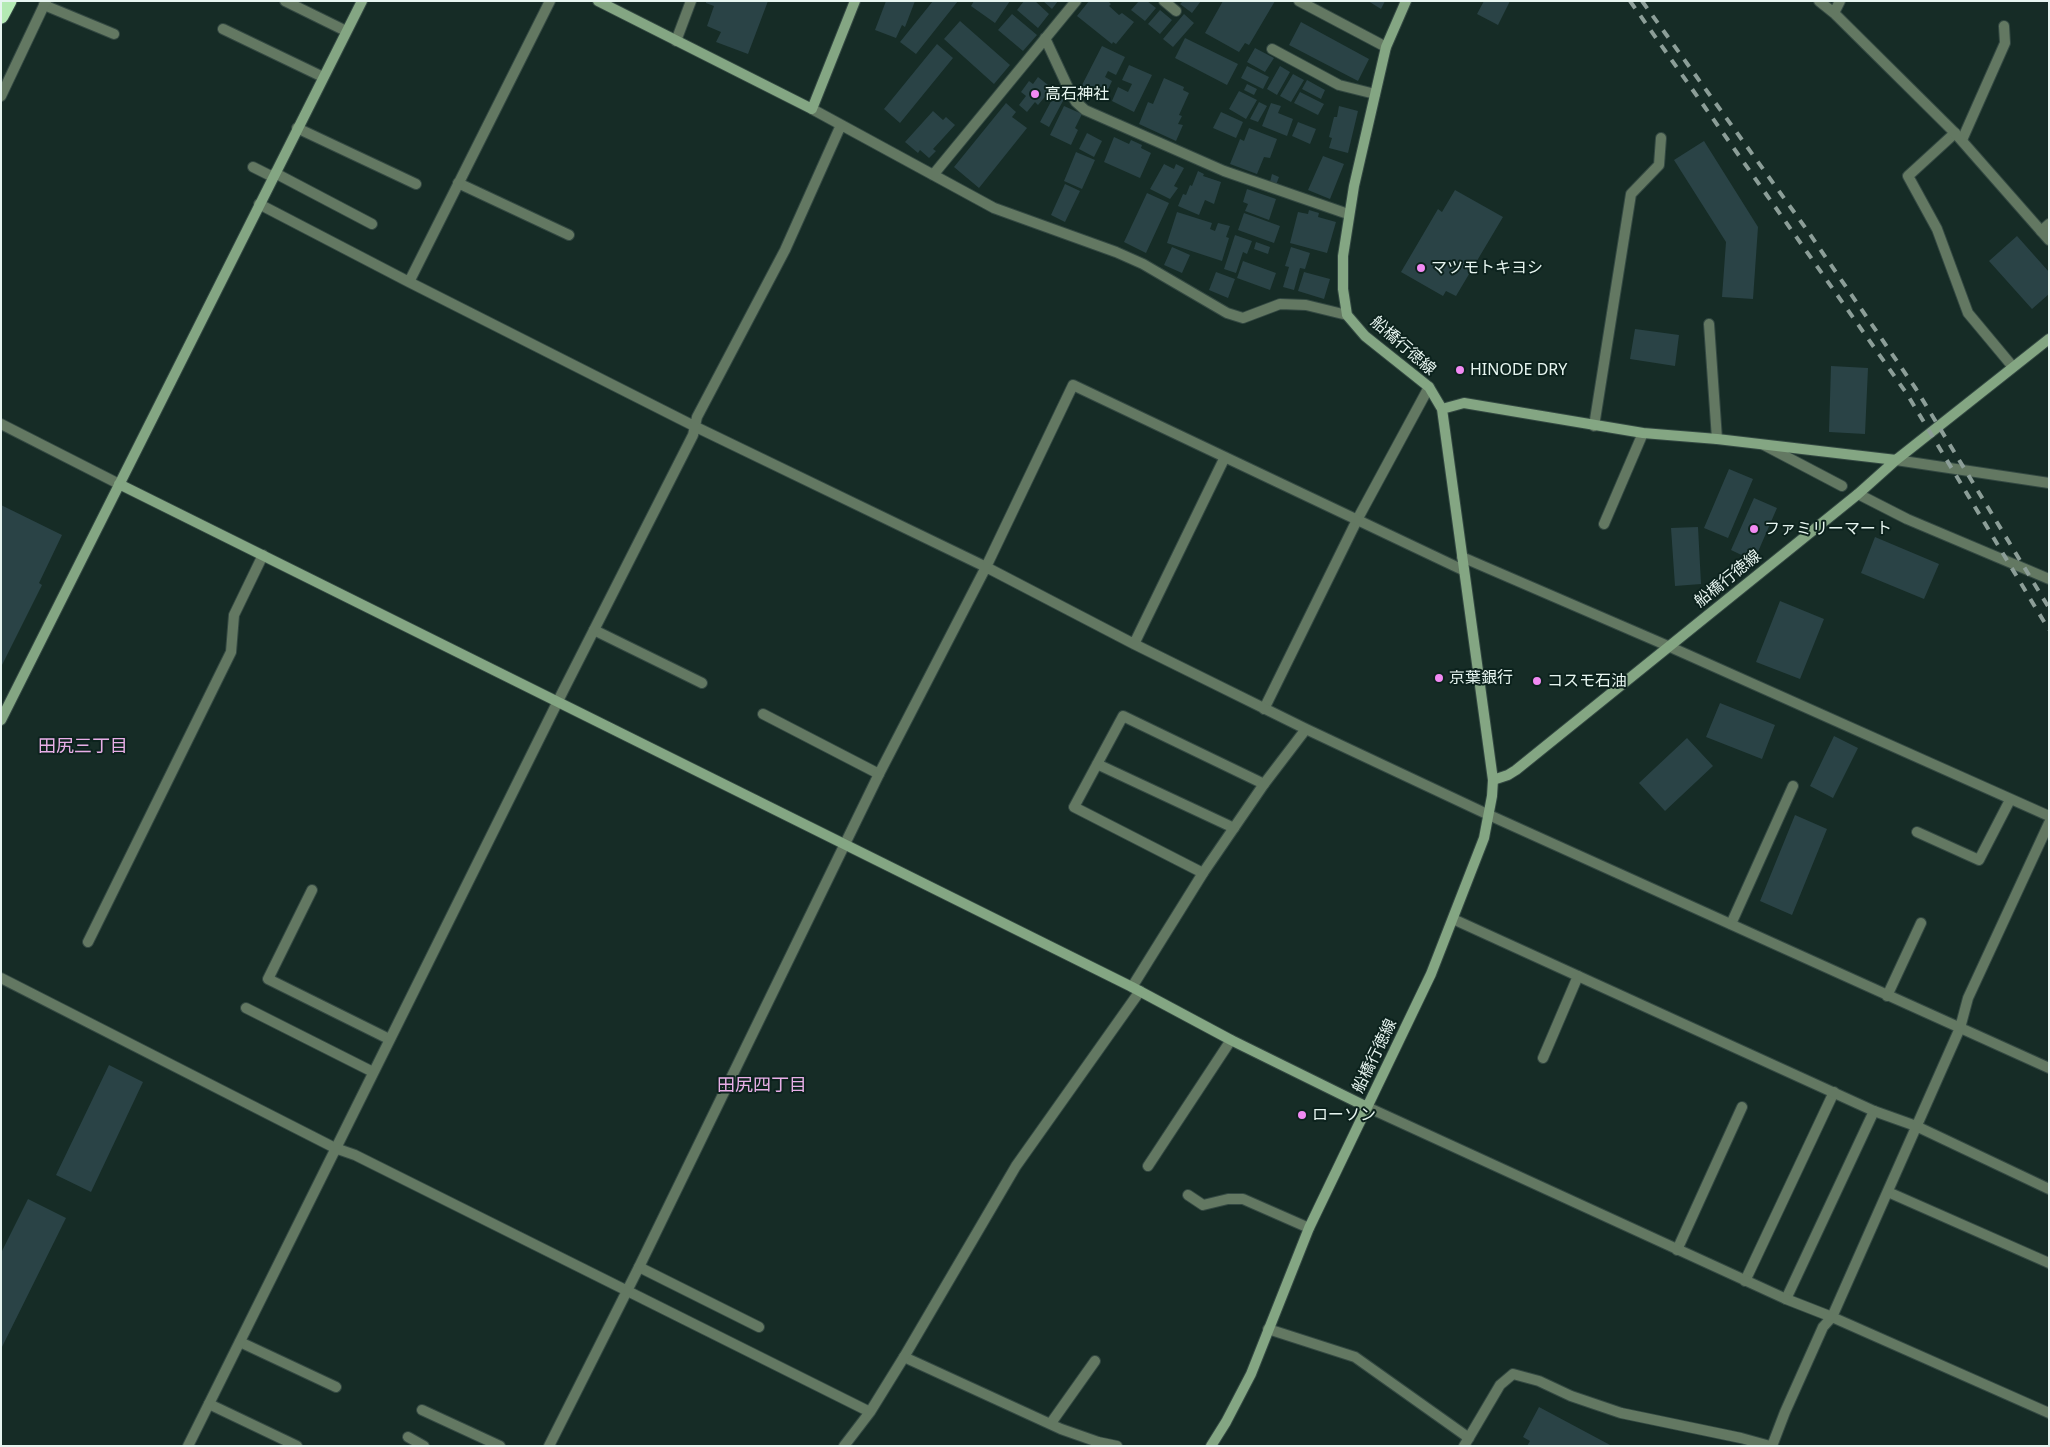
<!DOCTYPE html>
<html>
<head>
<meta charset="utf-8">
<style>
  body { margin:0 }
  #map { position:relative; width:2050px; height:1447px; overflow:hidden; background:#162c26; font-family:"Noto Sans",sans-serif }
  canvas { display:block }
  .frame { position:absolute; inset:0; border:2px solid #e7f5f0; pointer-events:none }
</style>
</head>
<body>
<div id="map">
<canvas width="2050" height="1447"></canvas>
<div class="frame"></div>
</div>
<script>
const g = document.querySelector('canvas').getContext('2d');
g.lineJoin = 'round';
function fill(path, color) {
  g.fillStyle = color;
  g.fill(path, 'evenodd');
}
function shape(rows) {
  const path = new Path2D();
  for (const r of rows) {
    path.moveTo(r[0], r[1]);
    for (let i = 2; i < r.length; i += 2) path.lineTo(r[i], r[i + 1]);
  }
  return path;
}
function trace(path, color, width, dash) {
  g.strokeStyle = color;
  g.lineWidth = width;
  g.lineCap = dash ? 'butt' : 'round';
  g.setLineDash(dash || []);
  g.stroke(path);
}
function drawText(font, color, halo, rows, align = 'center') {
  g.font = font + ' "Noto Sans","Noto Sans JP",sans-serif';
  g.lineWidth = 4;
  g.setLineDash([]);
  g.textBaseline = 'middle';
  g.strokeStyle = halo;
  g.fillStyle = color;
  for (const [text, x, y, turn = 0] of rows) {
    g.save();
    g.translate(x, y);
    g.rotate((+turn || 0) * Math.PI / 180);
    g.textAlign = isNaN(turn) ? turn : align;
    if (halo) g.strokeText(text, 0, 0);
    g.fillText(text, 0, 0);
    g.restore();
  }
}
const building = shape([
  [706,1,768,1,748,54,716,42,721,32,707,26,714,6,706,3],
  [886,1,915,1,905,27,902,25,896,38,875,30],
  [933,1,958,1,916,54,900,42],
  [974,1,1010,1,995,23,971,6],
  [1024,1,1035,1,1049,14,1038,28,1017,10],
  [1043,1,1058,1,1052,9],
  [1089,1,1108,1,1111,4,1109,6,1119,15,1122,13,1134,22,1116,44,1113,42,1112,44,1077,16],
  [1139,1,1147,1,1156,8,1145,21,1131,10],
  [1183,1,1201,1,1192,13,1180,4],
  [1223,1,1275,1,1249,45,1245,43,1239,52,1205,33],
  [1368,1,1385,1,1381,9],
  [1484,1,1510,1,1498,25,1477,14],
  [1160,10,1172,20,1160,34,1148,24],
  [1012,14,1037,35,1023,51,998,30],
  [1184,14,1194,23,1173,47,1163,39],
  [960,21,1010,65,994,84,944,39],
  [1301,22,1369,59,1358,81,1289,45],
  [1185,38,1238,64,1227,85,1175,58],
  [937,44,953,58,900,123,884,109],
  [1102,46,1125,57,1116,75,1108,71,1105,77,1112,81,1104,98,1081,87],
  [1255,48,1274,58,1265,72,1247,62],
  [1129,65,1152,75,1134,112,1112,101,1118,87,1128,92,1132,84,1122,80],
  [1247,66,1269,77,1263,89,1241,78],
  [1280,66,1290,72,1277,95,1267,89],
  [1293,74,1304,80,1291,102,1280,96],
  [1038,77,1048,85,1045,89,1049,92,1038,105,1035,102,1027,112,1019,105,1026,96,1021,92,1029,81,1033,84],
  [1164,78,1184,87,1183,90,1189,93,1179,115,1182,116,1178,124,1183,125,1176,141,1139,124,1148,102,1153,104],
  [1307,80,1325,90,1321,99,1302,89],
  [1247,84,1257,89,1254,95,1244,90],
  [1239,91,1257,100,1246,119,1229,109],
  [1300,92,1324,104,1318,115,1294,103],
  [1055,94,1064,99,1049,127,1040,122],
  [1259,102,1267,106,1258,122,1250,119],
  [1006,103,1016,112,1012,117,1027,128,979,188,954,167],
  [1271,103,1281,106,1278,113,1293,119,1287,136,1262,126],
  [1064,106,1082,114,1075,128,1078,130,1071,145,1050,135],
  [1339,106,1358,111,1348,153,1329,148,1332,138,1329,137,1334,117,1337,117],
  [933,111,943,120,946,117,955,125,933,149,936,151,929,158,920,150,918,153,905,142],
  [1221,112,1243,122,1236,138,1213,128],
  [1298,122,1316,129,1310,144,1292,136],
  [1249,128,1277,139,1270,158,1264,157,1257,174,1230,164,1240,139,1244,141],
  [1087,133,1102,141,1094,157,1079,149],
  [1114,137,1129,144,1131,140,1142,145,1141,148,1151,153,1140,178,1104,162],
  [1704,141,1758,227,1753,299,1722,297,1726,242,1674,160],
  [1076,152,1095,160,1082,189,1064,181],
  [1323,156,1344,164,1330,199,1308,190],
  [1164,164,1174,169,1176,164,1184,168,1174,186,1178,188,1170,199,1150,189],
  [1198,171,1204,174,1203,176,1221,182,1214,204,1205,200,1199,215,1178,206,1183,194,1186,195,1190,185,1192,186],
  [1272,174,1279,177,1276,185,1270,182],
  [1065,184,1080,191,1065,222,1051,215],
  [1247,189,1276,199,1269,220,1245,211,1248,204,1243,202],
  [1455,190,1503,217,1456,296,1446,291,1443,296,1401,272,1438,209,1442,212],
  [1147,193,1169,203,1146,253,1124,242],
  [1309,210,1319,213,1318,217,1336,222,1327,253,1290,243,1298,212,1308,214],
  [1177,212,1212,223,1210,229,1215,231,1218,223,1230,226,1226,237,1229,238,1222,261,1167,243],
  [1244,213,1280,226,1274,243,1238,230],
  [1235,235,1252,241,1247,254,1243,252,1236,273,1224,269],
  [2017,236,2049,272,2049,294,2032,309,1989,261],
  [1256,242,1270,247,1268,254,1254,249],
  [1172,247,1190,255,1182,273,1164,265],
  [1291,247,1310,253,1305,269,1300,268,1294,290,1283,287,1289,267,1285,266],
  [1243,261,1276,273,1270,290,1237,278],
  [1216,272,1235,279,1228,298,1209,290],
  [1304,272,1330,279,1324,299,1298,291],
  [1635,329,1679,335,1675,366,1630,359],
  [1831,366,1868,368,1865,434,1829,432],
  [1729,469,1753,479,1728,538,1704,528],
  [1754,498,1777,508,1754,561,1731,550],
  [1,505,62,535,39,583,42,585,1,667],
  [1698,527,1701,584,1675,586,1671,528],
  [1875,537,1939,564,1924,599,1861,573],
  [1780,601,1824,619,1800,679,1756,662],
  [1720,703,1775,725,1762,759,1706,737],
  [1834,736,1858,748,1833,798,1810,786],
  [1687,738,1713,766,1665,811,1639,783],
  [1795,815,1827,829,1792,915,1760,901],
  [109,1065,143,1082,91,1192,56,1175],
  [28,1199,66,1218,1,1349,1,1253],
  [1539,1407,1612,1446,1527,1446,1530,1441,1523,1437]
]);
const lane = shape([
  [285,1,346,31],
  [1164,1,1176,11],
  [1299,1,1386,47],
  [44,5,114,34],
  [223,29,323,77],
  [676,41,691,1],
  [1272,49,1339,85,1375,94],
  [297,128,416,184],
  [1955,133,1908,176,1937,229,1968,313,2013,367],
  [1962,140,2005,43,2004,26],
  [253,167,273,177],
  [275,173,372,224],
  [458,183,569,235],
  [2041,231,2049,224],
  [1709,324,1717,439],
  [1594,426,1631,194,1659,165,1661,138],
  [1764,445,1842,486],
  [1858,494,1907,519,2049,579],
  [1604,524,1643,433],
  [1462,557,1668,646],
  [594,630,702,683],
  [1264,709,1357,520,1429,387],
  [763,714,879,774],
  [1097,764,1234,828],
  [1917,832,1979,860,2010,800],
  [1203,873,1074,807,1123,716,1264,784],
  [312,890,268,979,389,1039],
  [1731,924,1793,786],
  [1887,996,1921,923],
  [246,1008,373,1072],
  [1543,1058,1578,976],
  [1148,1166,1231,1040],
  [1888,1192,2049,1263],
  [1188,1195,1203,1205,1228,1199,1243,1199,1309,1228],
  [1677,1250,1742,1107],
  [639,1267,759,1327],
  [1745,1281,1834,1092],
  [1786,1299,1874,1111],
  [240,1342,336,1387],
  [904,1357,1061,1429,1098,1442,1117,1446],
  [209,1404,297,1446],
  [422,1410,500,1446],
  [1051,1423,1095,1361],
  [408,1437,424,1446]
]);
const street = shape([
  [1819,1,1834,13,1955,133,2049,240],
  [1834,13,1840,1],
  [1045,38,1071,94,1076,102,1085,110,1224,171,1348,214],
  [1,96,46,1],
  [812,109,994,208,1116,252,1143,264,1227,313,1243,318,1280,304,1306,305,1347,315],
  [933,175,1076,1],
  [259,204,409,282,696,427,986,567,1134,644,1306,729,1489,815,2049,1068],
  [409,282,550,1],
  [1,424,119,484],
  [1896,460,2049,483],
  [1134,644,1225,457],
  [1668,646,2049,816],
  [1453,919,1874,1111,1916,1126,2049,1189],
  [88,942,231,652,234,615,263,555],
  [1,978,335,1148,355,1155,870,1412],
  [1132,987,1203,873,1264,784,1306,729],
  [1367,1107,1786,1299,1832,1317,2049,1413],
  [1268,1329,1355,1357,1469,1438],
  [188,1446,563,691,693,435,697,417,785,250,841,125],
  [549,1446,639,1267,879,774,986,567,1073,385,1463,570],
  [844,1446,870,1412,904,1357,1016,1166,1140,991],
  [1464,1446,1500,1385,1513,1374,1539,1381,1571,1396,1621,1413,1741,1438,1770,1446],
  [1772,1446,1785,1412,1823,1327,1832,1317,1960,1028,1968,998,2049,823]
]);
const secondary = shape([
  [598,1,812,109,855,1],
  [1442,409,1464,403,1643,433,1717,439,1896,460],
  [119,484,1132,987,1231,1040,1367,1107],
  [1,720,362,1],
  [1493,780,1508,775,1516,770,1858,494,1896,460,2049,339],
  [1211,1446,1226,1422,1251,1374,1309,1228,1431,974,1484,838,1492,796,1493,780,1442,409,1429,387,1365,336,1347,315,1343,289,1343,256,1354,186,1386,47,1406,1]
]);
const highway = shape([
  [1,16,9,1]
]);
const rail = shape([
  [1630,1,1907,394,2049,630],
  [1642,1,1807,230,1916,389,2049,608]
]);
const markers = [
  [1035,94,5,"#f28af3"],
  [1421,268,5,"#f28af3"],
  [1460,370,5,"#f28af3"],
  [1754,529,5,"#f28af3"],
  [1439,678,5,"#f28af3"],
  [1537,681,5,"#f28af3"],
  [1302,1115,5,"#f28af3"]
];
const poiNames = [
  ["高石神社",1045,94],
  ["マツモトキヨシ",1431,268],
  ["HINODE DRY",1470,370],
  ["ファミリーマート",1764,529],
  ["京葉銀行",1449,678],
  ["コスモ石油",1547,681],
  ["ローソン",1312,1115]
];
const streetNames = [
  ["船橋行徳線",1403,346,41],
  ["船橋行徳線",1728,579,-39],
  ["船橋行徳線",1375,1056,-64]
];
const neighbourhoodNames = [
  ["田尻三丁目",83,747],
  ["田尻四丁目",762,1086]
];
fill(building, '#2a4346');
trace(lane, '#334842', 12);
trace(street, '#334842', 12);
trace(secondary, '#334842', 12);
trace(highway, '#334842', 17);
trace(lane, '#637862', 10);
trace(street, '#637862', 10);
trace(secondary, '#84a683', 10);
trace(highway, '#b4eab3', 15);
trace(rail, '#8c9e98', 4, [9, 9]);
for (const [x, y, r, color] of markers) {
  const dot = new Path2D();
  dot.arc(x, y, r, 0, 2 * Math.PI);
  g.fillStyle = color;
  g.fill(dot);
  trace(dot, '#0c221d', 2);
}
drawText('16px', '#e7f5f0', '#0c221d', poiNames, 'left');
drawText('16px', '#e7f5f0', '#0c221d', streetNames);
drawText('18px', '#e8afe7', '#0c221d', neighbourhoodNames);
</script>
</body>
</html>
